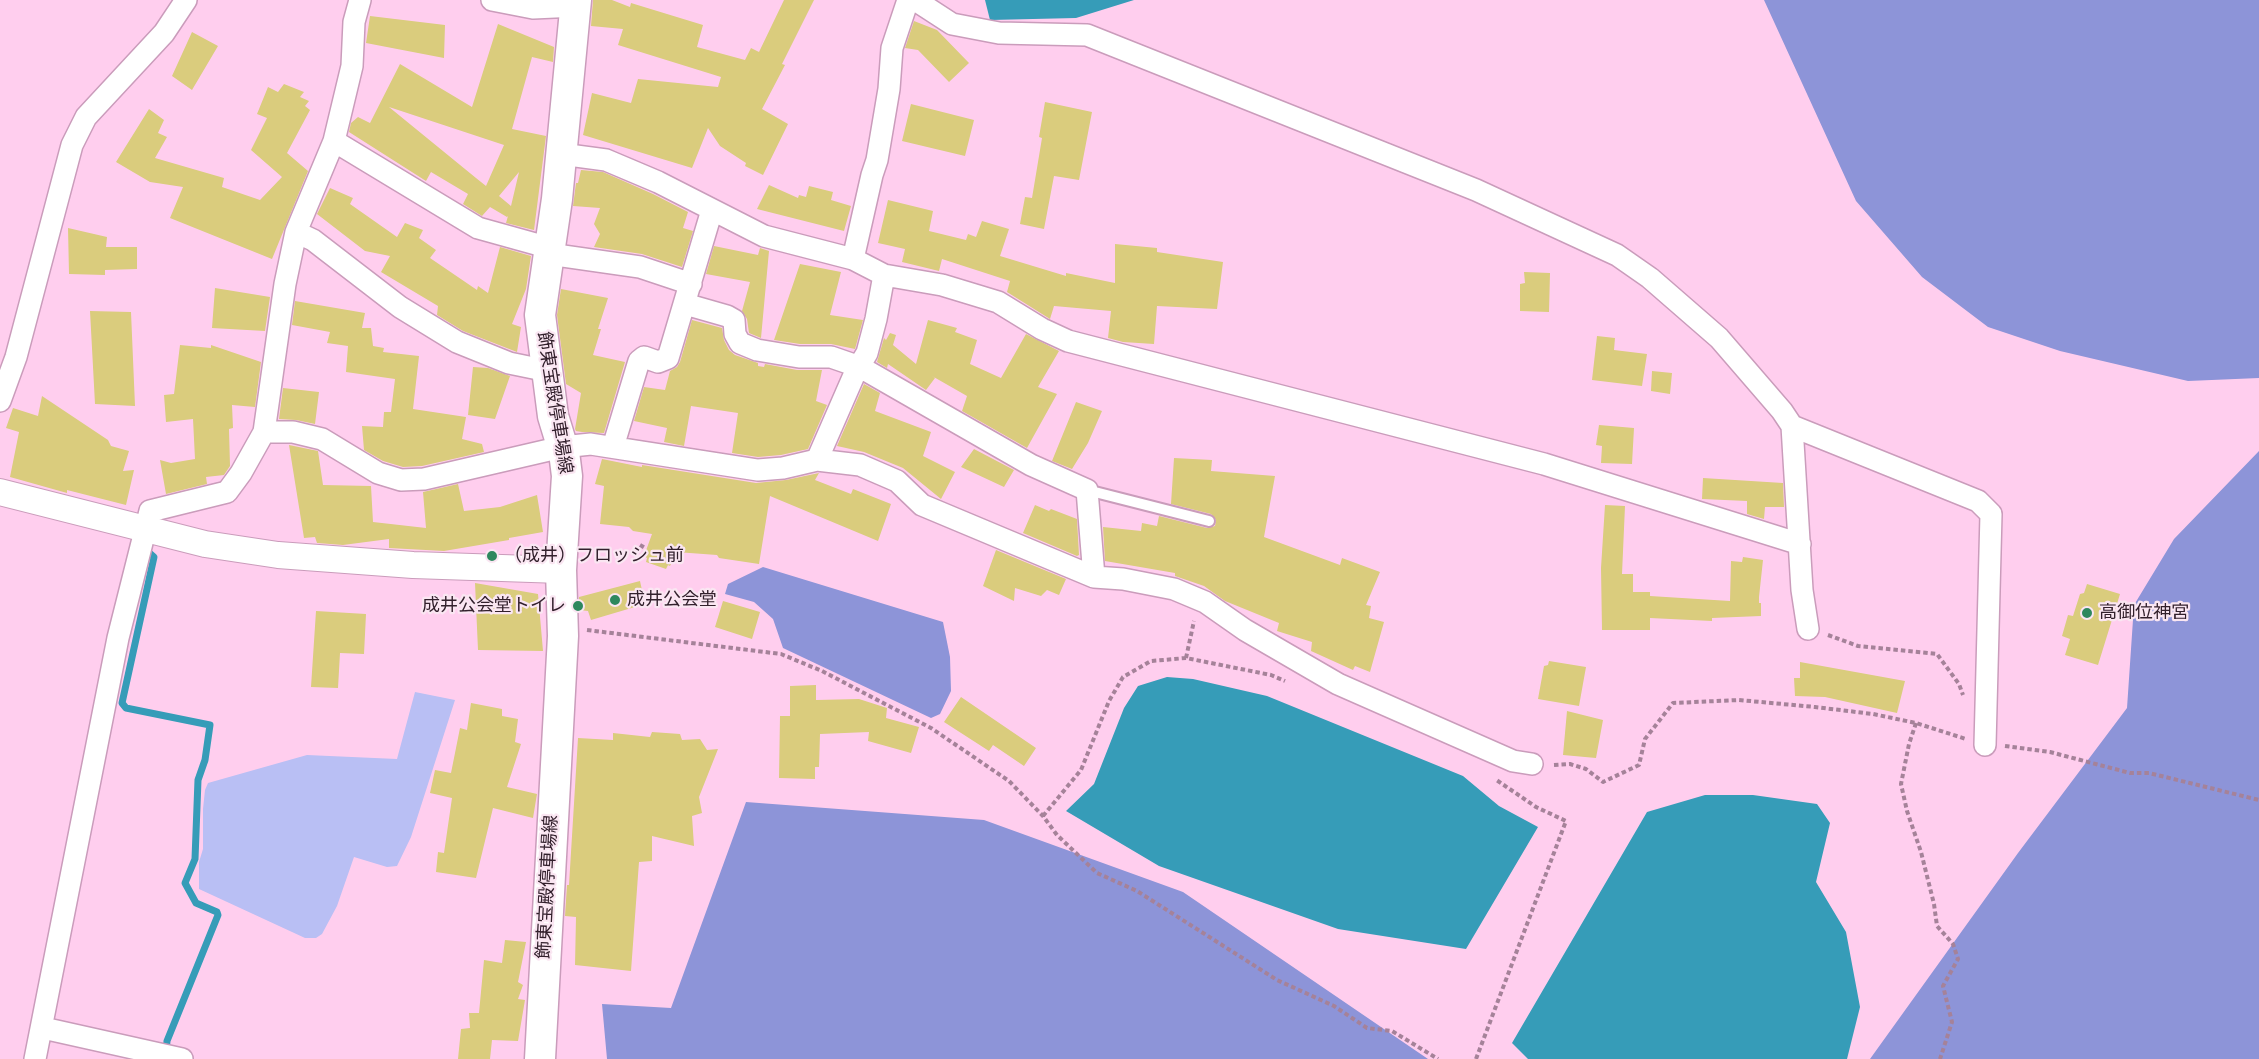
<!DOCTYPE html>
<html>
<head>
<meta charset="utf-8">
<style>
  body { margin:0 }
  canvas { display:block; background:#ffceee }
</style>
</head>
<body>
<canvas width="2259" height="1059"></canvas>
<script>
const g = document.querySelector('canvas').getContext('2d');
g.lineJoin = 'round';
function fill(path, color) {
  g.fillStyle = color;
  g.fill(path, 'evenodd');
}
function shape(rows) {
  const path = new Path2D();
  for (const r of rows) {
    path.moveTo(r[0], r[1]);
    for (let i = 2; i < r.length; i += 2) path.lineTo(r[i], r[i + 1]);
  }
  return path;
}
function trace(path, color, width, dash) {
  g.strokeStyle = color;
  g.lineWidth = width;
  g.lineCap = dash ? 'butt' : 'round';
  g.setLineDash(dash || []);
  g.stroke(path);
}
function drawText(font, color, halo, rows, align = 'center') {
  g.font = font + ' "Space Grotesk","Noto Sans JP",sans-serif';
  g.lineWidth = 4.5;
  g.setLineDash([]);
  g.textBaseline = 'middle';
  g.strokeStyle = halo;
  g.fillStyle = color;
  for (const [text, x, y, turn = 0] of rows) {
    g.save();
    g.translate(x, y);
    g.rotate((+turn || 0) * Math.PI / 180);
    g.textAlign = isNaN(turn) ? turn : align;
    if (halo) g.strokeText(text, 0, 0);
    g.fillText(text, 0, 0);
    g.restore();
  }
}
const green = shape([
  [415,692,455,700,411,837,397,866,387,867,354,857,337,906,322,934,316,938,305,938,199,889,199,862,203,849,203,809,205,790,208,783,307,755,397,759]
]);
const forest = shape([
  [1764,0,2259,0,2259,378,2188,381,2060,351,1988,327,1922,277,1856,201],
  [2259,451,2259,1059,1870,1059,2018,853,2127,708,2134,605,2174,539],
  [763,567,943,622,950,657,951,691,940,714,931,718,783,648,773,619,754,602,725,594,728,584],
  [746,802,984,820,1183,892,1428,1059,607,1059,602,1004,671,1008]
]);
const water = shape([
  [985,0,1134,0,1076,18,990,20],
  [1167,677,1193,679,1267,696,1463,776,1499,806,1538,827,1466,949,1338,929,1159,866,1066,811,1094,784,1124,708,1138,686],
  [1705,795,1753,795,1817,804,1830,823,1816,882,1846,932,1860,1007,1847,1059,1528,1059,1512,1043,1647,812]
]);
const stream = shape([
  [144,548,154,557,122,703,126,708,210,725,205,760,198,780,195,859,185,883,196,903,217,912,218,915,167,1041,166,1053]
]);
const building = shape([
  [593,0,612,0,630,7,631,3,703,25,697,47,745,60,751,48,759,52,784,0,814,0,782,64,785,65,762,109,788,124,763,175,745,166,746,163,720,146,708,128,692,168,583,135,592,93,631,103,638,79,718,87,721,77,618,45,623,29,591,26],
  [370,16,445,25,444,58,366,43],
  [914,21,937,30,969,63,949,82,918,50,905,48],
  [498,24,554,47,553,62,532,57,512,129,546,136,534,230,506,223,508,216,507,217,490,207,482,216,463,204,468,194,431,172,426,181,349,132,351,123,358,117,370,123,400,64,472,107],
  [389,107,504,145,486,186,476,178],
  [519,172,511,206,499,196],
  [192,32,218,46,192,90,172,76],
  [284,84,304,92,300,97,309,101,305,106,310,110,287,153,308,171,272,259,170,218,183,187,150,182,116,162,149,109,164,120,158,133,167,137,155,158,224,178,222,187,260,200,282,177,251,150,267,118,257,114,268,87,278,92],
  [1045,102,1092,112,1079,180,1054,176,1044,229,1020,224,1025,197,1032,198,1042,138,1039,137],
  [911,104,974,120,965,156,902,141],
  [581,170,603,172,653,194,688,212,683,228,693,231,682,267,642,254,594,247,600,234,594,224,600,208,573,206,576,183,578,183],
  [769,185,798,198,799,195,806,197,809,186,833,192,831,200,851,206,844,231,757,209],
  [330,188,353,198,350,204,397,237,405,223,423,230,419,238,436,250,430,258,477,290,478,286,488,293,500,247,531,256,526,289,512,324,521,327,517,352,463,331,437,315,438,306,381,272,390,256,365,251,317,214],
  [888,200,933,211,929,231,966,240,968,234,976,237,982,221,1009,229,1000,256,1066,276,1066,273,1115,283,1115,244,1157,248,1157,252,1223,262,1217,309,1157,306,1154,344,1123,342,1108,338,1111,311,1054,306,1050,319,1007,292,1010,281,942,259,939,271,902,262,905,249,878,243],
  [68,228,107,237,106,247,137,247,137,269,105,270,105,275,69,274],
  [714,246,758,255,760,248,769,251,761,338,749,333,747,319,742,311,750,282,706,274],
  [800,264,841,272,830,315,863,320,855,349,831,344,800,344,774,340],
  [1524,272,1550,273,1549,312,1520,311,1520,284,1525,283],
  [215,288,270,297,265,331,212,328],
  [561,289,608,298,598,329,601,329,593,355,625,362,604,433,582,432,576,431,575,429,581,393,566,384,557,315],
  [295,301,365,313,362,328,371,328,373,346,384,348,383,352,419,356,413,409,466,417,462,439,482,444,484,452,422,466,403,467,383,461,364,450,362,426,383,427,384,412,391,412,395,379,346,372,348,346,327,343,330,332,292,325],
  [90,311,131,312,135,406,95,404],
  [692,320,722,328,724,340,729,350,735,355,758,363,758,366,764,367,765,364,797,370,822,370,816,401,827,405,808,449,781,455,758,457,732,453,738,413,691,406,684,446,664,442,667,428,634,421,644,387,665,390,670,371,677,367,680,362],
  [928,320,957,328,955,332,977,340,970,364,1001,378,1026,334,1059,351,1038,387,1057,394,1027,448,962,411,967,396,932,376,935,378,926,390,888,364,887,368,877,362,884,338,886,340,890,333,896,335,893,345,916,364],
  [1597,336,1615,338,1614,350,1647,354,1642,386,1592,380],
  [180,345,211,348,211,345,261,362,255,407,232,405,233,428,229,429,230,466,224,475,206,477,207,484,166,494,160,460,171,463,195,459,193,419,166,422,164,395,174,394],
  [473,367,488,368,510,376,495,419,468,415],
  [1652,371,1672,373,1670,394,1651,391],
  [864,384,880,393,875,411,931,432,923,456,955,472,941,499,903,468,864,452,837,446],
  [283,388,319,392,315,424,296,420,279,419],
  [42,396,108,440,111,446,129,451,123,471,134,470,126,505,67,490,67,493,10,477,19,432,6,428,13,408,38,416],
  [1076,402,1102,411,1088,443,1072,469,1052,461],
  [1599,425,1634,428,1632,464,1601,463,1602,446,1596,445],
  [289,445,318,451,323,485,371,486,373,522,426,528,423,492,458,484,464,511,500,507,537,495,543,532,509,538,509,540,444,551,389,548,389,539,343,545,317,543,315,537,304,538],
  [974,449,1014,470,1004,487,961,467],
  [1174,458,1212,460,1211,471,1275,476,1264,537,1340,565,1342,558,1380,572,1366,605,1371,606,1369,618,1384,622,1370,672,1355,666,1353,670,1311,651,1312,642,1277,631,1279,623,1225,601,1204,586,1175,576,1175,573,1105,561,1103,527,1141,531,1142,523,1157,526,1159,516,1207,528,1215,526,1216,520,1211,514,1171,504],
  [602,459,642,467,642,465,756,483,786,480,819,473,815,480,851,494,853,489,891,504,878,541,770,496,759,564,719,558,717,555,676,552,670,566,668,565,666,569,646,562,647,558,644,556,652,534,633,531,629,527,600,524,604,486,595,484],
  [1703,478,1783,483,1784,507,1765,507,1764,519,1747,514,1747,501,1702,499],
  [1035,505,1049,511,1051,509,1077,519,1079,555,1077,556,1023,533],
  [1605,505,1625,506,1622,574,1633,574,1633,592,1650,592,1650,596,1730,601,1731,561,1742,562,1743,557,1763,560,1759,597,1759,603,1761,603,1761,616,1712,618,1712,621,1650,618,1650,630,1602,630,1601,568],
  [996,550,1066,579,1059,595,1047,590,1041,596,1015,588,1014,601,983,586],
  [640,581,645,604,591,620,588,611,579,610,579,597],
  [475,583,538,594,543,651,478,650],
  [2087,584,2120,594,2098,665,2065,655,2070,639,2062,636,2068,615,2073,616,2080,594,2084,593],
  [723,601,760,612,752,639,715,627],
  [316,611,366,614,364,654,340,653,338,688,311,687],
  [1549,661,1586,667,1579,706,1538,699,1544,666,1548,665],
  [1800,662,1905,681,1897,713,1825,697,1795,696,1794,678,1800,678],
  [816,685,816,700,859,699,887,708,886,718,919,727,911,753,868,741,869,732,820,734,819,767,815,767,815,779,779,778,780,716,790,716,790,686],
  [961,697,1036,748,1024,766,993,745,989,751,944,722],
  [471,703,502,709,502,716,518,719,515,742,521,744,507,787,537,794,533,818,493,808,476,878,436,872,438,852,444,853,452,798,430,793,435,770,451,773,460,728,467,730],
  [1567,711,1603,720,1596,758,1563,755],
  [652,732,680,734,682,740,700,739,707,750,718,749,699,797,702,813,692,816,694,846,652,836,652,861,639,862,631,971,575,965,576,917,565,916,567,885,569,885,578,738,613,740,613,733,650,737],
  [505,940,526,942,518,982,523,985,518,999,525,1000,518,1041,492,1040,490,1059,458,1059,461,1029,470,1028,469,1013,479,1013,484,960,502,963]
]);
const path = shape([
  [640,545,645,548],
  [587,630,781,654,822,671,931,728,1009,781,1043,816,1057,835,1097,873,1137,891,1277,980,1334,1006,1367,1028,1392,1031,1438,1059],
  [1828,635,1858,646,1937,654,1959,684,1963,695],
  [1186,658,1194,621],
  [1916,723,1909,744,1901,784,1907,811,1921,852,1934,904,1937,926,1953,944,1958,959,1943,986,1952,1022,1940,1059],
  [2005,746,2050,752,2130,773,2149,773,2259,800],
  [1554,765,1570,764,1586,769,1603,782,1639,765,1645,739,1673,703,1739,700,1815,707,1873,714,1916,723,1966,739],
  [1043,816,1081,770,1109,701,1123,677,1151,661,1186,658,1271,675,1285,681],
  [1476,1059,1566,821,1536,807,1495,779]
]);
const service = shape([
  [1087,490,1209,521]
]);
const minor = shape([
  [492,0,533,8,577,6],
  [915,0,952,24,999,33,1087,35,1476,190,1617,255,1650,278,1719,338,1782,411,1792,426,1802,590,1808,629],
  [334,141,478,228,550,248],
  [561,154,606,160,658,182,764,236,853,259,884,275,942,285,998,302,1042,329,1068,341,1544,464,1800,544],
  [296,232,313,240,400,307,457,342,509,363,548,371],
  [549,254,640,267,691,284],
  [853,259,872,175,877,160,889,89,892,48,908,0],
  [685,304,727,316,734,320,735,334,740,343,757,350,799,357,831,357,860,367,1031,465,1087,490,1094,577],
  [0,401,16,357,72,145,86,117,164,33,186,0],
  [1792,426,1978,501,1991,514,1985,745],
  [264,432,293,432,322,439,378,473,401,480,424,479,562,447,591,444,758,470,783,468,817,460,860,465,897,481,922,505,1094,577,1123,579,1174,589,1205,602,1245,630,1338,684,1513,761,1532,764],
  [613,447,639,361,644,357,658,362,668,358,712,210],
  [817,460,855,373,867,353,876,319,884,275],
  [43,1028,182,1059],
  [35,1059,118,638,150,511,227,492,241,473,264,432,285,284,296,232,334,141,352,66,354,22,360,0]
]);
const tertiary = shape([
  [0,492,205,544,278,555,413,565,561,570]
]);
const secondary = shape([
  [540,1059,563,636,561,570,567,476,564,452,553,416,540,315,557,199,576,0]
]);
const markers = [
  [492,556,6,"#2e885e"],
  [615,600,6,"#2e885e"],
  [578,606,6,"#2e885e"],
  [2087,613,6,"#2e885e"]
];
const streetNames = [
  ["飾東宝殿停車場線",554,403,81],
  ["飾東宝殿停車場線",548,887,-87]
];
const poiNames = [
  ["（成井）フロッシュ前",504,556],
  ["成井公会堂",627,600],
  ["成井公会堂トイレ",566,606,"right"],
  ["高御位神宮",2099,613]
];
fill(green, '#b9bff4');
fill(forest, '#8d94d8');
fill(water, '#369cb8');
trace(stream, '#369cb8', 7);
fill(building, '#dacc7d');
trace(service, '#ca9cbb', 14);
trace(minor, '#ca9cbb', 24);
trace(tertiary, '#ca9cbb', 28);
trace(secondary, '#ca9cbb', 33);
trace(path, '#a58299', 4, [4.5, 3]);
trace(service, '#fff', 10);
trace(minor, '#fff', 21);
trace(tertiary, '#fff', 26);
trace(secondary, '#fff', 30);
for (const [x, y, r, color] of markers) {
  const dot = new Path2D();
  dot.arc(x, y, r, 0, 2 * Math.PI);
  g.fillStyle = color;
  g.fill(dot);
  trace(dot, '#fae6f2', 2);
}
drawText('18px', '#32202c', '#fae6f2', streetNames);
drawText('18px', '#32202c', '#fae6f2', poiNames, 'left');
</script>
</body>
</html>
